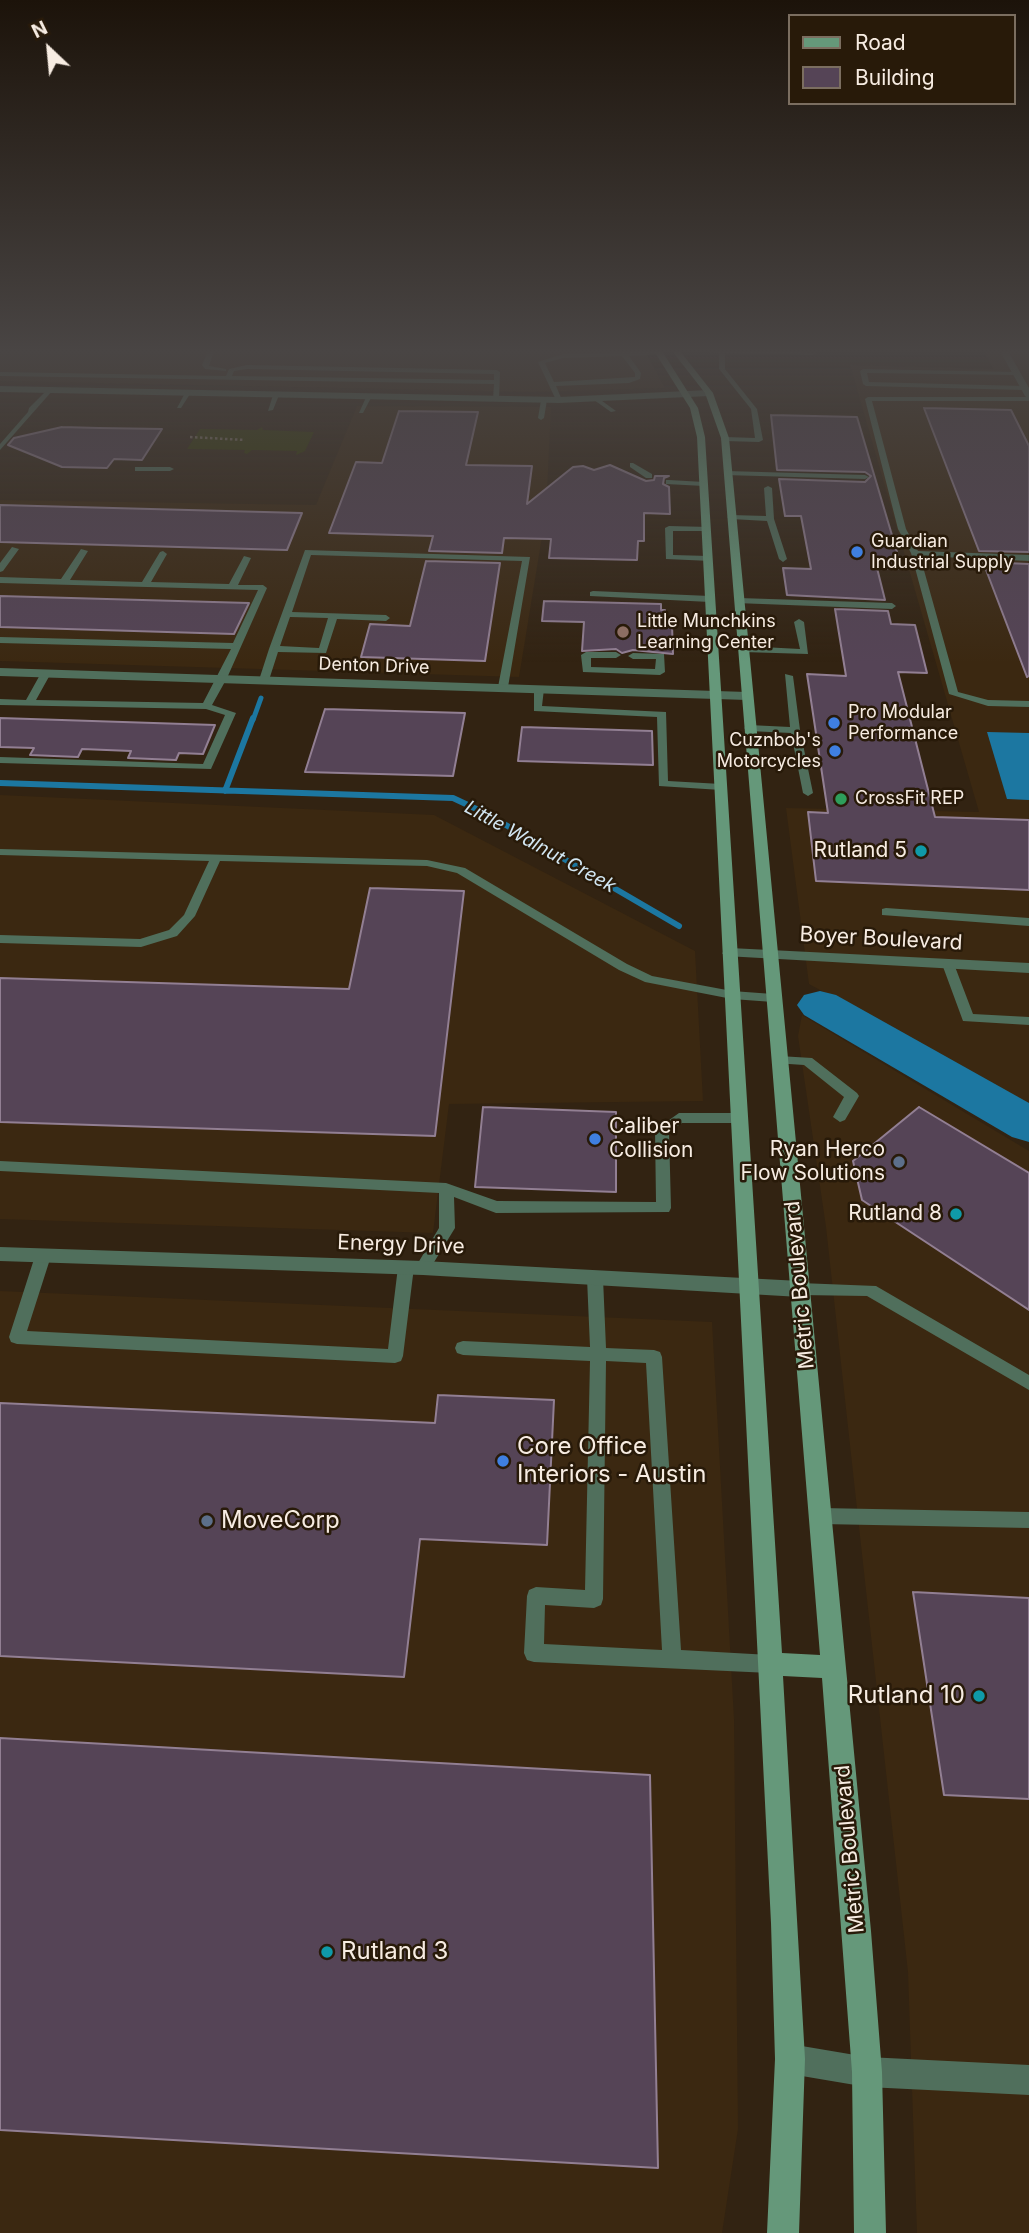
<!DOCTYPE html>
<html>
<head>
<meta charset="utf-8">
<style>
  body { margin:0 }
  #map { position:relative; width:1029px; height:2233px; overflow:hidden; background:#322312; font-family:Inter,sans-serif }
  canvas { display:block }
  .legend { position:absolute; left:788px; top:14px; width:228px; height:91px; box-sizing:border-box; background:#281a09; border:2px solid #7b6e60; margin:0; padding:9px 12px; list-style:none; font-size:21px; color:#f7ece2 }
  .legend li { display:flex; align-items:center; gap:14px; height:35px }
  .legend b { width:35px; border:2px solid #7b6e60 }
  .north { position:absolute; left:14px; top:14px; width:70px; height:70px; -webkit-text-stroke:5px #281a09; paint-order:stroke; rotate:334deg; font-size:19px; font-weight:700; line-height:28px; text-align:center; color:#f7ece2 }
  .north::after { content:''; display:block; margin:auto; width:24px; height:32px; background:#f7ece2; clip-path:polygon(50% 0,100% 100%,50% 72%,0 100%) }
</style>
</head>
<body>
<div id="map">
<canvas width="1029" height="2233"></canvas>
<ul class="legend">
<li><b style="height:9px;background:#65987a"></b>Road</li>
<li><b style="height:19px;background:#554456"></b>Building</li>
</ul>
<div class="north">N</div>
</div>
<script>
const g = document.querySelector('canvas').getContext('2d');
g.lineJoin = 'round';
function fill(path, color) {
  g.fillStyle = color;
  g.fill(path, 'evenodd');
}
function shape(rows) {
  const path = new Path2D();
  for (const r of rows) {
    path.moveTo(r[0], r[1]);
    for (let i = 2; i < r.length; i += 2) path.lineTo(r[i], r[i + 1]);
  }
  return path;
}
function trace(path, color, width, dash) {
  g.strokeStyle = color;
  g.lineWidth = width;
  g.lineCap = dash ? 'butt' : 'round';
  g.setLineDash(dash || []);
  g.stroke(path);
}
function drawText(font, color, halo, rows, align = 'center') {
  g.font = font + ' Inter,sans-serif';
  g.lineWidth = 5;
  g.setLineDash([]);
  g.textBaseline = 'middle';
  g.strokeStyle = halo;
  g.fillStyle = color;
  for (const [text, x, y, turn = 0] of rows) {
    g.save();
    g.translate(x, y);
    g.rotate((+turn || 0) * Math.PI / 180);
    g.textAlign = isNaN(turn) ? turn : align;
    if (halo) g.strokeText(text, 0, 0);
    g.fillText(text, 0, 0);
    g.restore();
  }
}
const built = shape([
  [0,351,645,351,665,388,533,392,0,381],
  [984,351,1029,351,1029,1104,809,984,786,808,979,812,850,365,993,369],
  [357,406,551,407,546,512,519,677,0,661,0,500,316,505],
  [0,795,434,815,695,951,703,1101,449,1104,433,1233,0,1219],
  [802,1015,1029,1151,1029,2233,917,2233,908,1972,826,1227,798,1036],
  [0,1291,712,1322,734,1719,738,2129,722,2233,0,2233]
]);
const green = shape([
  [262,427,263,430,314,432,305,451,296,455,297,451,252,450,247,454,244,453,245,450,187,449,200,429,257,430]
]);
const water = shape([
  [987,732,1029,733,1029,800,1007,799]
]);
const streamFar1 = shape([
  [253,720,261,698]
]);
const stream = shape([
  [0,783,453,798,487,814,679,926],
  [225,791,253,718]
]);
const river = shape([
  [820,991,836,995,1029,1103,1029,1142,1012,1137,804,1015,797,1005,804,995,820,991]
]);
const building = shape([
  [924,408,1011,410,1029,446,1029,552,979,551,924,408],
  [399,411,478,412,466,465,532,466,527,504,573,467,583,466,594,470,610,465,646,481,654,480,655,476,669,476,664,478,663,484,669,487,670,514,644,513,644,541,638,541,637,560,549,558,551,539,504,538,502,553,429,551,433,536,329,533,356,462,382,463,399,411],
  [771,415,857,417,902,569,877,568,885,600,787,595,783,568,811,569,801,516,785,516,779,479,865,482,871,476,865,472,777,470,771,415],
  [62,427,99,428,162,429,142,460,114,459,107,468,62,467,8,445,14,438,62,427],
  [0,505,302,513,287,550,0,542,0,505],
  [426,561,500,563,485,661,361,657,370,624,410,626,426,561],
  [983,562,1029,564,1029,676,1027,677,983,562],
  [0,596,249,603,234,634,0,627,0,596],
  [544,601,661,604,661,610,665,610,666,625,672,625,673,654,633,650,622,653,616,649,582,651,584,622,542,621,544,601],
  [835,609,888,611,891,624,915,625,927,673,898,672,935,817,1029,820,1029,890,816,881,808,812,828,813,807,674,846,676,835,609],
  [325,709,465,713,453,776,305,772,325,709],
  [0,718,215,725,203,754,179,753,176,760,128,758,131,751,82,749,78,757,30,755,34,748,0,747,0,718],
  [522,727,652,731,653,765,518,761,522,727],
  [370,888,464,891,435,1136,0,1122,0,978,349,989,370,888],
  [483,1107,616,1112,616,1192,475,1187,483,1107],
  [919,1107,1029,1173,1029,1310,862,1200,853,1161,919,1107],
  [438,1395,554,1400,547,1545,420,1539,404,1677,0,1656,0,1403,435,1423,438,1395],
  [913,1592,1029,1598,1029,1799,944,1795,913,1592],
  [0,1738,650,1775,658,2168,0,2130,0,1738]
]);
const path = shape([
  [190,437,245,440]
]);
const service = shape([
  [208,351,214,351,209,366,226,369,226,371,205,369,202,365,208,351],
  [659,351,661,354,629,356,641,373,640,379,629,383,556,386,562,400,559,402,556,400,538,362,563,354,659,351],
  [622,356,635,373,635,377,554,382,545,363,563,358,622,356],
  [697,351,783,351,816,353,813,355,725,353,725,369,757,409,763,440,759,442,725,441,721,439,725,437,755,438,751,409,719,369,719,353,697,351],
  [247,365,497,370,500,372,499,399,496,401,493,399,494,384,0,376,0,372,226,376,229,369,247,365],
  [247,369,494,374,494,380,232,376,234,371,247,369],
  [863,369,1017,372,1019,375,867,373,869,382,1024,386,1027,388,1024,390,866,386,863,384,860,371,863,369],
  [48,389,53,390,0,450,0,444,28,412,29,408,48,389],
  [185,393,190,394,181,408,177,408,185,393],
  [276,393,279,395,273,410,268,411,273,395,276,393],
  [367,395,372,396,363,413,359,413,367,395],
  [1029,397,1029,401,872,401,906,529,918,551,1029,555,1029,561,920,556,958,692,988,700,1029,701,1029,707,988,706,949,694,911,553,898,529,865,399,868,397,1029,397],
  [544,398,547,400,544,418,541,420,538,418,541,400,544,398],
  [594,398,598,398,616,411,611,412,594,400,594,398],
  [633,463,652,474,652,478,646,478,630,467,630,463,633,463],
  [138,467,170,467,174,469,170,471,135,471,135,467,138,467],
  [727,471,865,475,869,477,865,479,724,475,724,471,727,471],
  [669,480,704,482,708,484,704,486,666,484,666,480,669,480],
  [768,486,772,488,774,519,787,559,783,562,779,559,767,521,731,519,727,517,731,515,766,516,764,488,768,486],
  [669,526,709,527,709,531,673,531,673,555,708,556,711,557,711,561,666,559,665,528,669,526],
  [12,547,19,549,3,571,0,572,0,563,12,547],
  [81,549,88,551,70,580,142,582,160,552,163,551,167,554,151,582,229,584,244,556,251,558,238,585,263,585,267,588,227,678,212,705,236,713,211,769,0,763,0,757,203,764,225,715,206,709,0,705,0,699,26,700,41,673,46,670,51,673,36,700,203,703,231,649,0,643,0,637,233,643,258,590,0,583,0,577,61,579,81,549],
  [305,550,530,557,508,687,503,690,498,687,522,561,311,555,292,612,386,615,390,618,386,621,337,619,326,653,278,652,269,680,261,682,259,680,269,649,305,550],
  [290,617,328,618,319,648,280,646,290,617],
  [593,591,710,596,714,599,710,602,590,596,590,592,593,591],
  [739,598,892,603,896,606,892,609,736,603,735,601,739,598],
  [799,619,804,622,808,654,743,652,738,649,743,646,800,649,794,622,799,619],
  [586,652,616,652,621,655,616,658,591,658,591,667,655,669,656,659,633,659,628,656,633,653,664,654,665,672,660,675,583,672,581,655,586,652],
  [785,674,793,676,800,730,813,793,808,796,803,793,791,733,749,731,744,728,749,725,790,727,785,674],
  [539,686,544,689,542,706,666,712,668,781,721,784,726,787,721,790,659,786,657,717,534,711,534,689,539,686],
  [0,849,427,860,465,868,627,964,652,976,732,991,773,994,779,998,773,1002,732,999,645,982,619,970,457,873,427,866,220,861,195,916,177,936,141,947,0,943,0,935,140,939,169,930,184,915,209,861,0,855,0,849],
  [886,908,1029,918,1029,926,882,915,882,909,886,908],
  [948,960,954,964,973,1014,1029,1017,1029,1025,963,1021,942,964,948,960],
  [779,1056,812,1058,857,1093,859,1096,845,1120,840,1122,833,1117,844,1097,804,1065,774,1063,772,1060,779,1056],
  [679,1113,738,1113,745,1118,738,1123,682,1123,669,1132,671,1208,669,1212,496,1213,454,1197,455,1228,428,1272,423,1274,418,1272,415,1268,439,1228,439,1193,0,1171,0,1161,446,1183,497,1201,656,1202,655,1130,679,1113],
  [43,1250,48,1252,51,1256,27,1331,388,1349,398,1267,401,1263,406,1261,411,1263,414,1267,403,1356,401,1361,395,1363,17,1344,11,1342,9,1337,35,1256,38,1252,43,1250],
  [595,1272,601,1274,603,1278,606,1348,654,1350,660,1352,662,1357,681,1650,770,1655,777,1657,780,1664,777,1671,770,1673,534,1662,527,1660,524,1653,527,1596,529,1590,536,1587,585,1590,590,1361,463,1355,457,1353,455,1348,457,1343,463,1341,590,1347,587,1278,589,1274,595,1272],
  [606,1361,646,1363,662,1650,544,1644,545,1605,594,1608,601,1605,603,1599,606,1361],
  [800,1283,876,1286,1029,1375,1029,1390,867,1296,800,1295,794,1293,792,1289,794,1285,800,1283],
  [821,1508,1029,1512,1029,1528,821,1524,815,1522,812,1516,815,1510,821,1508]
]);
const minor = shape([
  [1000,351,1008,351,1029,388,1029,399,1025,396,1000,351],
  [0,386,559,397,709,390,713,393,709,396,559,403,0,392,0,386],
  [0,668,747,692,753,696,747,700,0,676,0,668],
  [0,1247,423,1261,800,1281,807,1284,810,1289,807,1294,800,1297,423,1275,0,1261,0,1247],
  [790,2044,867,2057,1029,2065,1029,2095,867,2087,790,2074,780,2069,775,2059,780,2049,790,2044]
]);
const tertiary = shape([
  [730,948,1029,963,1029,973,725,956,722,953,730,948]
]);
const secondary = shape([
  [654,351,662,351,698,408,705,437,782,1653,820,1655,721,438,705,393,672,351,680,351,713,393,729,438,871,1931,882,2072,886,2233,854,2233,852,2072,822,1678,783,1676,805,2059,799,2233,767,2233,775,2059,771,1923,697,437,690,408,654,351]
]);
const markers = [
  [857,552,7,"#3f7fe0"],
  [623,632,7,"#8d6e63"],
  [834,723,7,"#3f7fe0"],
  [835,751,7,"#3f7fe0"],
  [841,799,7,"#2e9e5b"],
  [921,851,7,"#0f9aa8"],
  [595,1139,7,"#3f7fe0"],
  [899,1162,7,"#5c6f8a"],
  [956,1214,7,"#0f9aa8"],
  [503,1461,7,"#3f7fe0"],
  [207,1521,7,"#5c6f8a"],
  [979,1696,7,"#0f9aa8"],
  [327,1952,7,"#0f9aa8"]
];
const farPoinames = [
  ["Guardian",871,542],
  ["Industrial Supply",871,563],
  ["Little Munchkins",637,622],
  ["Learning Center",637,643],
  ["Pro Modular",848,713],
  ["Performance",848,734],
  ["Cuznbob's",821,741,"right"],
  ["Motorcycles",821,762,"right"],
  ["CrossFit REP",855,799]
];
const farStreetnames = [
  ["Denton Drive",374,666,2]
];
const farWaternames = [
  ["Little Walnut Creek",540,847,29]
];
const poiNames = [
  ["Rutland 5",907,851],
  ["Caliber",609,1127,"left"],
  ["Collision",609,1151,"left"],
  ["Ryan Herco",885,1150],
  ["Flow Solutions",885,1174],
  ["Rutland 8",942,1214]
];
const streetNames = [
  ["Boyer Boulevard",881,939,3],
  ["Energy Drive",401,1245,2],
  ["Metric Boulevard",800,1285,-95],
  ["Metric Boulevard",850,1849,-95]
];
const nearPoinames = [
  ["Core Office",517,1447],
  ["Interiors - Austin",517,1475],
  ["MoveCorp",221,1521],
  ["Rutland 10",965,1696,"right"],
  ["Rutland 3",341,1952]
];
fill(built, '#3b2811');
fill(green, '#323801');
fill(water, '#1c77a1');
trace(streamFar1, '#1c77a1', 5);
trace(stream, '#1c77a1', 6);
fill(river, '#1c77a1');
fill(building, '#554456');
trace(building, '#927f93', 2);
trace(path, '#887b6d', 2.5, [2.5, 2.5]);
fill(service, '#506f5c');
fill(minor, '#506f5c');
fill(tertiary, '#506f5c');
fill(secondary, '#65987a');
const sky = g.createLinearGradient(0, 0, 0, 663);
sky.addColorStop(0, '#1c130a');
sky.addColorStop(0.53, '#494544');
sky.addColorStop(1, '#49454400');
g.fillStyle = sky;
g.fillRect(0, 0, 1029, 663);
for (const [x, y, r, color] of markers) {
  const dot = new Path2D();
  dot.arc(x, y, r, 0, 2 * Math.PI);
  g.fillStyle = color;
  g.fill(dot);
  trace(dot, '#281a09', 2.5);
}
drawText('18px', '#f7ece2', '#281a09', farPoinames, 'left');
drawText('18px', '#f7ece2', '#281a09', farStreetnames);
drawText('italic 19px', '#d2e6f2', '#281a09', farWaternames);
drawText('21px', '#f7ece2', '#281a09', poiNames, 'right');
drawText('21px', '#f7ece2', '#281a09', streetNames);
drawText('24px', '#f7ece2', '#281a09', nearPoinames, 'left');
</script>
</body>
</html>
